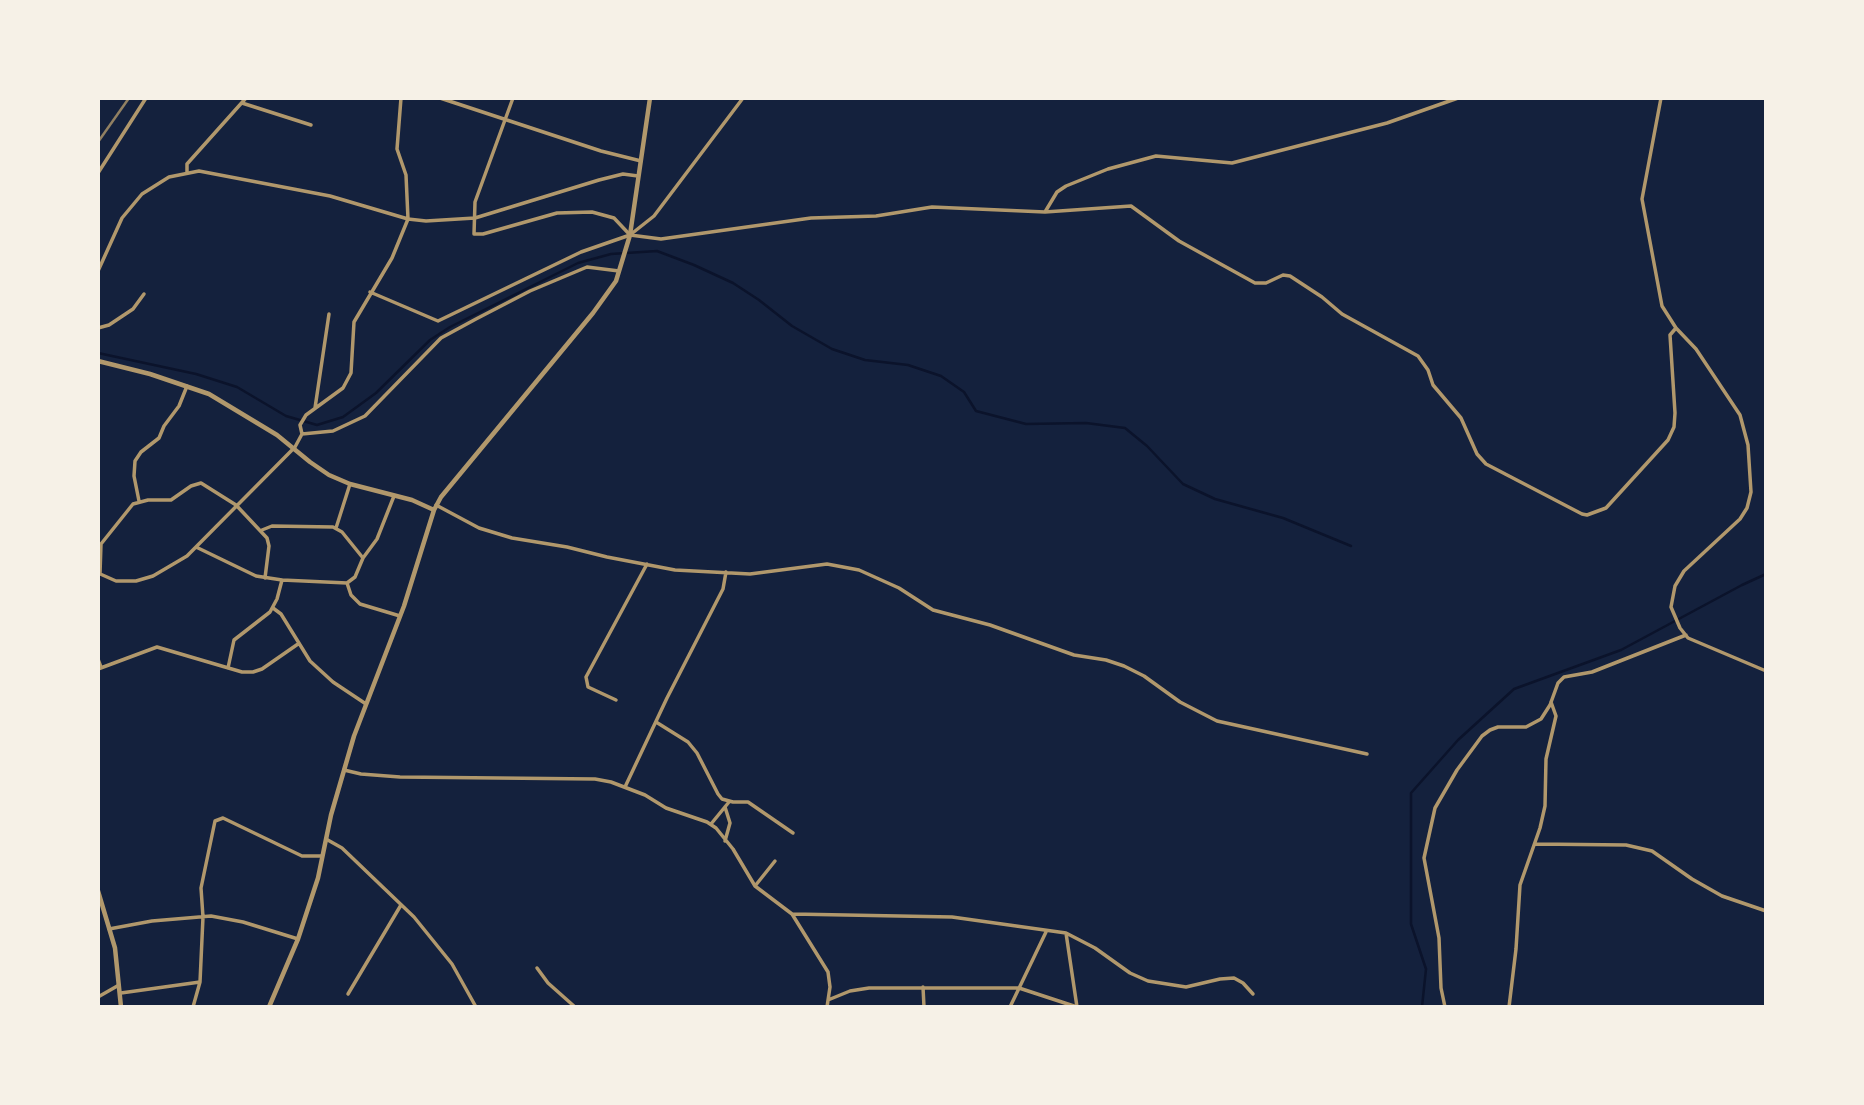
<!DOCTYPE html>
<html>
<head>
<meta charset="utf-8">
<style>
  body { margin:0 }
  #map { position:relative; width:1864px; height:1105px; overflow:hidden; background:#14213d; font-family:Raleway,sans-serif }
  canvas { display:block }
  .frame { position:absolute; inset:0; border:100px solid #f6f1e7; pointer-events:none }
</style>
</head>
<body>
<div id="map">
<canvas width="1864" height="1105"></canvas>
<div class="frame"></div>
</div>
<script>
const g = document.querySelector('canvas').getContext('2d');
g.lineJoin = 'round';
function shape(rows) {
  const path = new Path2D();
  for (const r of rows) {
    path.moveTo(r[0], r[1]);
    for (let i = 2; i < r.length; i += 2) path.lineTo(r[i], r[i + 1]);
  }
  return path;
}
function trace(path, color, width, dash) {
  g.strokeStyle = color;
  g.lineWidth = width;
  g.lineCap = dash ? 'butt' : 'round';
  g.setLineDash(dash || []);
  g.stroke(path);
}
const stream = shape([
  [98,353,196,374,237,387,286,416,317,425,343,417,376,393,430,340,450,327,578,263,611,254,657,251,694,265,733,283,759,300,792,326,832,349,865,360,908,365,941,376,964,392,976,411,1026,424,1086,423,1125,428,1147,446,1183,484,1215,499,1283,518,1351,546],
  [1422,1007,1426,969,1411,924,1411,793,1458,740,1514,689,1621,650,1742,585,1766,574]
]);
const minor = shape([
  [440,98,601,151,641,161],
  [513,98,475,202,474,234,483,234,557,213,592,212,614,218,630,235,654,216,743,98],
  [1661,98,1642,199,1662,306,1676,328,1696,349,1740,415,1748,445,1751,492,1747,508,1740,519,1684,571,1675,586,1671,607,1680,628,1688,638,1766,671],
  [242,103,311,125],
  [98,173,146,98],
  [187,173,187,164,246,98],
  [1045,212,1057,192,1066,186,1108,169,1156,156,1232,163,1387,123,1458,98],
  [98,271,122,218,142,194,169,177,199,171,330,196,408,219,426,221,475,218,599,180,623,174,638,176],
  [370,292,438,321,581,252,630,235,661,239,811,218,876,216,932,207,1045,212,1131,206,1179,241,1255,283,1266,283,1283,275,1290,276,1322,297,1342,314,1418,356,1428,370,1433,385,1461,418,1477,454,1486,464,1582,514,1587,515,1606,508,1668,440,1674,427,1675,413,1670,335,1676,328],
  [98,328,109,325,133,309,144,294],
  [315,408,329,314],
  [302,434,333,431,365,416,441,338,476,319,530,291,587,267,619,271],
  [139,501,134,476,135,461,141,452,159,438,164,426,179,406,187,386],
  [436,505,479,528,512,538,567,547,607,557,675,570,750,574,827,564,859,570,899,588,933,610,990,625,1074,655,1106,660,1124,666,1144,676,1180,702,1217,721,1367,754],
  [336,528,350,484],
  [262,530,272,526,333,527,342,532,363,558],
  [196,547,256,576,282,580,347,583,355,577,363,558,377,539,394,496],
  [98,573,116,581,136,581,153,576,187,556,295,447,302,434,300,425,306,415,343,388,351,373,354,322,392,258,408,219,406,175,397,149,401,98],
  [100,574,101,544,133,504,148,500,171,500,191,486,201,483,236,505,267,538,269,546,265,578],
  [347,583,351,595,360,604,400,616],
  [273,608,281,614,310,661,333,682,366,704],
  [98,659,101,667],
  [228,668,234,640,270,612,277,599,282,580],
  [98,669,157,647,242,672,253,672,262,669,298,644],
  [616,700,588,687,586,677,647,564],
  [656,722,688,742,697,753,718,794,722,799,733,802,748,802,793,833],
  [344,770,361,774,400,777,595,779,611,782,645,795,666,808,707,822,716,828,733,849,755,886,792,914,828,972,830,987,827,1007],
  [625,787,667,698,723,589,726,572],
  [725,807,730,823,725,841],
  [711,824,729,802],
  [326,839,342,848,414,917,452,964,476,1007],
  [1535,844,1626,845,1652,851,1692,879,1722,896,1766,911],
  [755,886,775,861],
  [792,914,952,917,1066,933,1095,948,1130,973,1148,981,1186,987,1220,979,1234,978,1243,983,1253,994],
  [109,929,152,921,211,916,243,922,298,939],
  [1066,933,1077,1007],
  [537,968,548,983,575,1007],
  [923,987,924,1007],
  [121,993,200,982],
  [348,994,401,905],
  [98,997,119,985],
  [828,1000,850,991,869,988,1019,988,1077,1007],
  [193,1007,200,982,203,917,201,888,215,821,223,818,302,856,322,856],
  [1010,1007,1046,932],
  [1445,1007,1441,988,1439,938,1424,858,1435,808,1457,770,1482,736,1490,730,1498,727,1526,727,1541,719,1550,705,1558,683,1564,677,1592,672,1686,635],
  [1509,1007,1516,949,1520,885,1540,828,1545,806,1546,759,1556,716,1551,702]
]);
const tertiary = shape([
  [98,361,150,374,209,394,277,435,310,462,329,475,350,484,412,500,434,510],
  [98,891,115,948,121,1007],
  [269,1007,298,939,318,878,331,815,354,736,404,606,434,510,441,497,593,313,616,281,630,235,650,98]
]);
const rail = shape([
  [98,142,129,98]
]);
trace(stream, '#0b132b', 2.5);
trace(minor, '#b1986c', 3.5);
trace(tertiary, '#b1986c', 4.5);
trace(rail, '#918062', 2.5);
</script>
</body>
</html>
